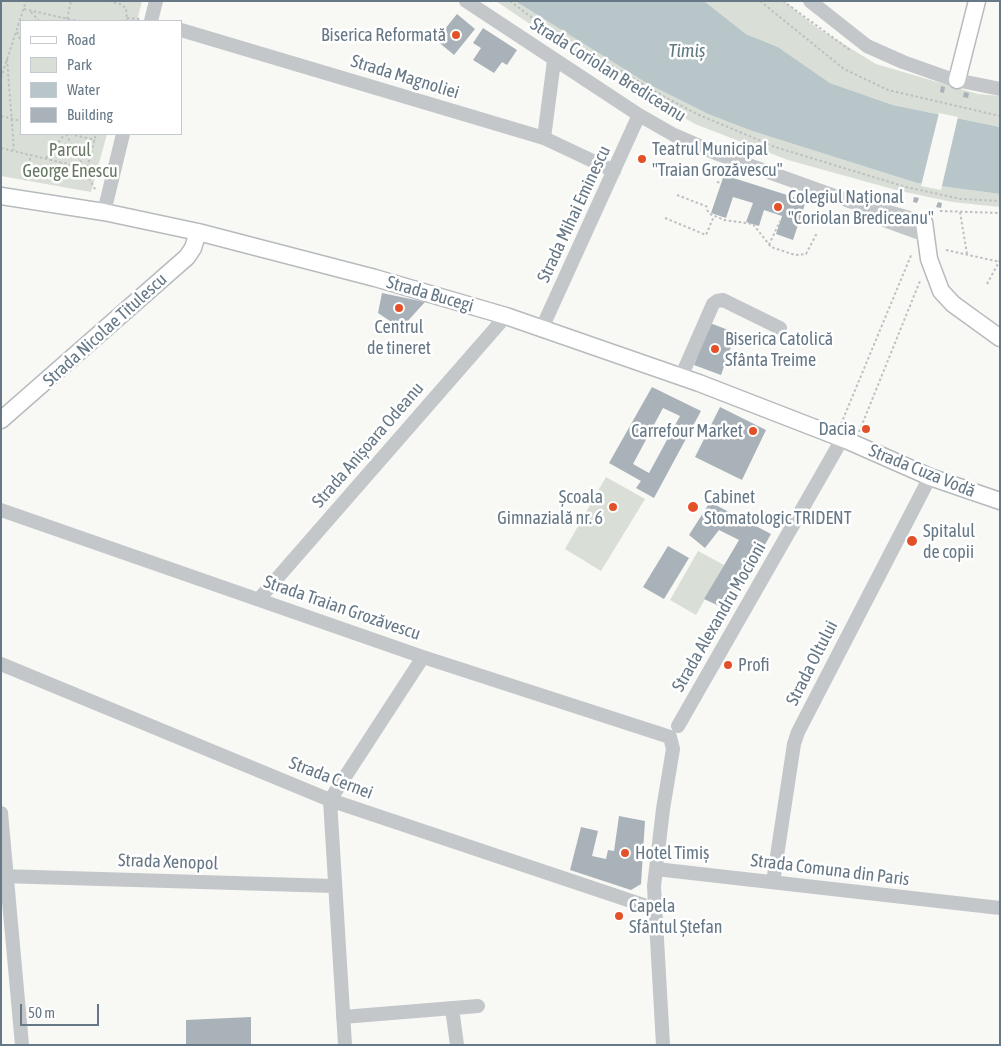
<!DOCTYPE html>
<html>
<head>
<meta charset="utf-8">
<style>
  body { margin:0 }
  #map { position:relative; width:1001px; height:1046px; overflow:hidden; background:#f8f8f5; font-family:"Asap Condensed",sans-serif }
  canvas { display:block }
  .frame { position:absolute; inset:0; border:2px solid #667886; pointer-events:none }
  .legend { position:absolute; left:20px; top:20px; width:162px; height:115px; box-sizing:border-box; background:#fff; border:1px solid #c2c9cf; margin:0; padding:6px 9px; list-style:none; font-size:15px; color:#667886 }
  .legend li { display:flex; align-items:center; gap:10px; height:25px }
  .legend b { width:25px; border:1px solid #c2c9cf }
  .scale { position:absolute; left:20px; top:1004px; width:79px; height:22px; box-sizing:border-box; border:2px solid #667886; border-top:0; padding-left:6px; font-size:15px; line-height:18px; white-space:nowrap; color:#667886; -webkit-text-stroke:4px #fff; paint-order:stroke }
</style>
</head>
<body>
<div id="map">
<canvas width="1001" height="1046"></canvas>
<div class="frame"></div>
<ul class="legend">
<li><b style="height:6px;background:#fff"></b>Road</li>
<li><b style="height:14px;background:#d9dfd6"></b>Park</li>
<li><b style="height:14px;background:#b9c6c9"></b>Water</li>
<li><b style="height:14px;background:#a9b2b8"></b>Building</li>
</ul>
<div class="scale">50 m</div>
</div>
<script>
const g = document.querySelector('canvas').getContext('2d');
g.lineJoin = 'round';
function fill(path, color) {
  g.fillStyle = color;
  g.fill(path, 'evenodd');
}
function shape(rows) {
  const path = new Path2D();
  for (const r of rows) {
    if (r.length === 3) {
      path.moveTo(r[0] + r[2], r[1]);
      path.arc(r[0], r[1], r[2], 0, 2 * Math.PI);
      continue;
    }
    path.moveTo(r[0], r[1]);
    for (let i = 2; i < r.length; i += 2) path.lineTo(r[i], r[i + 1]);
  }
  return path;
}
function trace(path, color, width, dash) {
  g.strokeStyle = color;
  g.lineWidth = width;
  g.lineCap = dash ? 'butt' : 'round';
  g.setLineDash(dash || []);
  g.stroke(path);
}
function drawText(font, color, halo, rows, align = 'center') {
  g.font = font + ' "Asap Condensed",sans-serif';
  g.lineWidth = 5;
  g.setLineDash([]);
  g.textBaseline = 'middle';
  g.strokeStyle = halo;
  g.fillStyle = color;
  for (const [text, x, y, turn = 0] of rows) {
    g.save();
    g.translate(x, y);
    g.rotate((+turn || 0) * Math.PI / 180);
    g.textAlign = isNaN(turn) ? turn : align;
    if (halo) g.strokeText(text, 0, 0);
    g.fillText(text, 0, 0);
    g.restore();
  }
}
const green = shape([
  [1,1,142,1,137,21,21,21,21,134,107,134,91,192,1,176],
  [496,1,515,1,648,84,708,114,752,131,917,183,1000,194,1000,207,952,202,896,190,788,160,695,124,581,59],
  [704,1,784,1,816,27,876,64,978,94,1000,96,1000,127,893,105,830,83,778,47,746,34],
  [606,477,645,499,601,571,565,549],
  [698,551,724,565,696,615,670,600]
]);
const water = shape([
  [515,1,704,1,746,34,778,47,830,83,893,105,1000,127,1000,194,917,183,752,131,708,114,648,84]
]);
const pier = shape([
  [939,113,958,117,941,190,921,186]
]);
const building = shape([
  [457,14,475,29,454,55,436,40],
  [483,28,517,50,507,65,502,62,494,73,473,60,481,48,473,43],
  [941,86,945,87,944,93,940,92],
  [964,92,969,93,968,98,963,97],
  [724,175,806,201,793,240,776,234,782,216,764,210,759,226,746,222,753,203,733,197,726,218,711,213],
  [914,197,919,198,917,203,913,202],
  [938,202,942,203,941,208,936,207],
  [382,293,425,302,405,324,390,321,378,313],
  [710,323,736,333,721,375,694,365],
  [652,387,701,411,654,498,636,488,641,481,609,463],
  [663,408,680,416,649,473,633,464],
  [720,407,766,430,742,480,695,457],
  [710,502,771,534,728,610,704,599,739,540,719,530,705,548,689,535],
  [668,546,689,558,664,599,643,587],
  [619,816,645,821,641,884,631,890,570,870,581,827,598,831,592,856,606,859,608,850,614,851],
  [619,916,5.5],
  [251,1017,251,1045,186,1045,186,1020]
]);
const path = shape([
  [109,1,120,4,126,8,127,21],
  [510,1,535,20,661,95,697,114,775,147,906,187,961,199,1000,201],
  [760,1,844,69,888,90,1000,116],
  [783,1,850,50],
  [24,9,77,21],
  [31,12,39,21],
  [127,18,140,19],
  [67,19,71,1],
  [17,32,21,41],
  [7,59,14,150],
  [1,78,26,1],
  [1,116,21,121],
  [66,134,96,191],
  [70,134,95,140],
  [1,148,84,168],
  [46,158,65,134],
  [86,172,96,134],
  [25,180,31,155],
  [717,182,721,183],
  [677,195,708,207],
  [707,210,710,214,724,220,753,224,771,247,795,255,806,254,817,233],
  [940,211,1000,213],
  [960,212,967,254],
  [665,218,706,235,714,216],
  [769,245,780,221],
  [946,250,1000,262],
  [987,284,1000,260],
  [841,424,912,253],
  [859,432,920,281]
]);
const minor = shape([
  [466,1,639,115,674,135,718,154,849,201,924,222],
  [810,1,867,46,903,62,951,79,1000,89],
  [151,21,156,1],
  [181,30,544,138,614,171],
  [544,138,554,61],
  [104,212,123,134],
  [873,216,925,235],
  [542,328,639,115],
  [681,377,713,304,717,301,723,300,780,328],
  [1,510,423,657,670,737,673,749,663,809,654,886,663,1045],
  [259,599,506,316],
  [1,664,330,800,655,909],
  [678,726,837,448],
  [1,813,22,1045],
  [656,869,1000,908],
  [1,876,334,886],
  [773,882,794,744,798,732,930,477],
  [452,1008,457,1045],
  [343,1017,478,1006],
  [345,1045,330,800,423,657]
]);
const major = shape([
  [957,80,977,1],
  [1,196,104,212,198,232,375,278,506,316,699,383,846,440,930,477,1000,501],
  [924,222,929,259,941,291,953,304,1000,338],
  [1,420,187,257,193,248,198,232]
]);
const markers = [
  [456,35,5,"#e45128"],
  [642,159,5,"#e45128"],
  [778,207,5,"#e45128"],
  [399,308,5,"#e45128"],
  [715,349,5,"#e45128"],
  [866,429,5,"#e45128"],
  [753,431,5,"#e45128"],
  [613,507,5,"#e45128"],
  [693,507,6,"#e45128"],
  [912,541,6,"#e45128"],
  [728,665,5,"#e45128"],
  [625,853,5,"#e45128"],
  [619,916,5,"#e45128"]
];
const poiNames = [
  ["Biserica Reformată",446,35,"right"],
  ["Teatrul Municipal",652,149],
  ["\"Traian Grozăvescu\"",652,170],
  ["Colegiul Național",788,197],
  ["\"Coriolan Brediceanu\"",788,218],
  ["Centrul",399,327,"center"],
  ["de tineret",399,348,"center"],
  ["Biserica Catolică",725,339],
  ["Sfânta Treime",725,360],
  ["Dacia",856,429,"right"],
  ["Carrefour Market",743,431,"right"],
  ["Școala",603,497,"right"],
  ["Gimnazială nr. 6",603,518,"right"],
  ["Cabinet",704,497],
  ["Stomatologic TRIDENT",704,518],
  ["Spitalul",923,531],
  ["de copii",923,552],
  ["Profi",738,665],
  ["Hotel Timiș",635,853],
  ["Capela",629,906],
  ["Sfântul Ștefan",629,927]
];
const streetNames = [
  ["Strada Coriolan Brediceanu",608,70,32],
  ["Strada Magnoliei",405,77,17],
  ["Strada Mihai Eminescu",574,214,-65],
  ["Strada Bucegi",430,294,16],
  ["Strada Nicolae Titulescu",105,330,-42],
  ["Strada Anișoara Odeanu",368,445,-49],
  ["Strada Cuza Vodă",922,471,22],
  ["Strada Traian Grozăvescu",342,608,19],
  ["Strada Alexandru Mocioni",719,617,-60],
  ["Strada Oltului",812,663,-63],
  ["Strada Cernei",331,778,21],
  ["Strada Xenopol",168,862,2],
  ["Strada Comuna din Paris",830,870,7]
];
const parkNames = [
  ["Parcul",70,150],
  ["George Enescu",70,171]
];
const waterNames = [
  ["Timiș",687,51]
];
fill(green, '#d9dfd6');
fill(water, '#b9c6c9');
fill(pier, '#f8f8f5');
fill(building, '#a9b2b8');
trace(major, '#b6bbbe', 19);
trace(path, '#bdbfc2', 2, [2.5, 2.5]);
trace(minor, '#c3c7ca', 14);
trace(major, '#fff', 16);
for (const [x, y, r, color] of markers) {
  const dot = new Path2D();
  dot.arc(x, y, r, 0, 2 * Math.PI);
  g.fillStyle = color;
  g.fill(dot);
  trace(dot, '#fff', 2);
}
drawText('18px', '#667886', '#fff', poiNames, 'left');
drawText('18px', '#667886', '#fff', streetNames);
drawText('18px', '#667861', '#fff', parkNames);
drawText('italic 19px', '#627a82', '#fff', waterNames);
</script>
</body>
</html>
